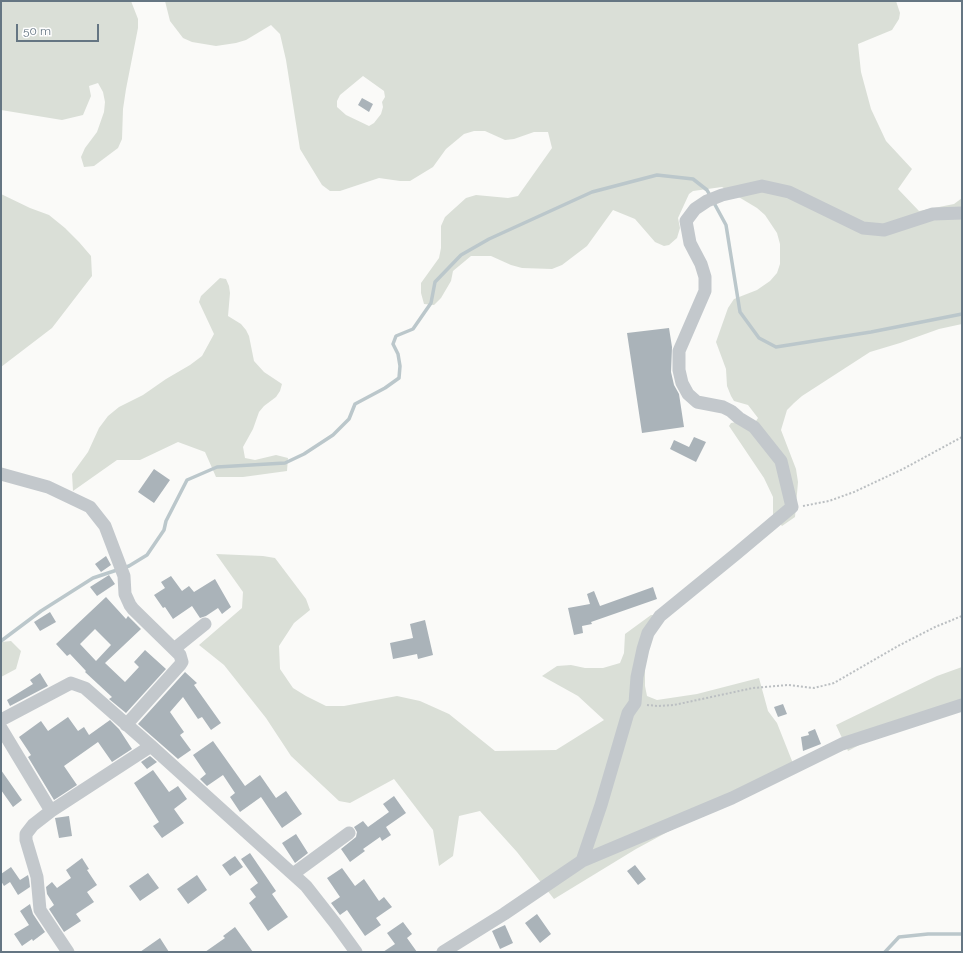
<!DOCTYPE html>
<html>
<head>
<meta charset="utf-8">
<style>
  body { margin:0 }
  #map { position:relative; width:963px; height:953px; overflow:hidden; background:#fafaf8; font-family:Raleway,sans-serif }
  canvas { display:block }
  .frame { position:absolute; inset:0; border:2px solid #657683; pointer-events:none }
  .scale { position:absolute; left:16px; top:24px; width:83px; height:18px; box-sizing:border-box; border:2px solid #657683; border-top:0; padding-left:5px; font-size:12px; line-height:14px; white-space:nowrap; color:#657683; -webkit-text-stroke:3px #fff; paint-order:stroke }
</style>
</head>
<body>
<div id="map">
<canvas width="963" height="953"></canvas>
<div class="frame"></div>
<div class="scale">50 m</div>
</div>
<script>
const g = document.querySelector('canvas').getContext('2d');
g.lineJoin = 'round';
function fill(path, color) {
  g.fillStyle = color;
  g.fill(path, 'evenodd');
}
function shape(rows) {
  const path = new Path2D();
  for (const r of rows) {
    path.moveTo(r[0], r[1]);
    for (let i = 2; i < r.length; i += 2) path.lineTo(r[i], r[i + 1]);
  }
  return path;
}
function trace(path, color, width, dash) {
  g.strokeStyle = color;
  g.lineWidth = width;
  g.lineCap = dash ? 'butt' : 'round';
  g.setLineDash(dash || []);
  g.stroke(path);
}
const green = shape([
  [1,1,131,1,138,19,138,28,126,89,123,109,122,139,118,148,94,166,84,167,81,157,85,148,97,132,104,112,105,102,103,92,98,83,89,86,91,96,83,115,62,120,1,110],
  [165,1,896,1,900,13,899,19,892,30,858,44,861,72,871,109,886,141,912,169,898,189,919,211,954,204,962,198,962,324,939,329,900,343,870,352,802,396,794,403,787,410,781,430,796,469,798,482,795,517,782,526,773,516,773,497,764,478,729,426,731,423,737,422,754,424,758,418,748,405,734,401,731,396,727,386,726,369,716,342,728,308,734,299,757,290,770,281,777,273,780,264,780,244,777,233,765,215,757,208,722,187,693,191,689,194,678,218,680,228,677,238,669,245,664,246,655,242,635,219,613,210,587,246,562,265,552,269,522,268,511,265,491,256,471,256,453,271,451,281,441,298,434,305,424,304,421,293,421,283,439,258,441,248,441,226,445,217,466,198,476,195,508,198,518,196,552,148,548,132,534,132,514,139,505,140,485,131,474,131,464,134,446,149,433,167,410,181,400,181,379,178,340,191,330,191,322,185,300,149,286,60,280,34,271,25,246,40,236,43,216,46,192,42,183,38,170,21],
  [363,76,384,91,385,97,382,102,383,107,381,114,374,123,369,126,346,115,337,107,337,101,340,95],
  [1,194,30,208,49,215,65,228,79,242,91,256,92,276,52,328,1,367],
  [220,278,226,279,229,286,230,293,228,316,241,324,246,330,249,336,254,361,264,372,282,384,280,391,276,397,264,406,259,412,253,429,243,447,245,458,255,460,276,455,288,458,287,471,243,477,216,477,205,452,178,442,140,460,117,460,73,491,72,474,88,452,99,428,108,416,119,407,143,395,166,379,190,365,202,356,214,334,199,302,201,296],
  [216,554,263,556,275,558,306,599,310,610,294,623,279,646,280,669,293,688,306,696,326,706,344,706,397,696,420,701,449,714,495,751,556,750,604,720,578,696,542,676,557,666,571,665,585,668,603,668,620,663,624,653,625,634,651,615,665,616,652,635,645,659,645,686,647,696,657,700,697,694,759,678,768,711,777,723,796,771,684,823,636,849,554,899,517,852,480,811,459,816,453,856,439,866,433,830,394,779,350,803,339,801,291,756,266,718,224,665,199,645,242,608,243,592],
  [11,641,21,651,16,669,1,677,1,642],
  [962,667,962,710,863,743,848,751,836,725,937,676]
]);
const stream = shape([
  [1,641,41,611,93,578,129,566,147,555,164,530,166,521,187,480,217,467,285,463,304,454,333,435,349,419,355,404,385,388,399,378,400,366,398,354,393,344,396,336,413,329,431,303,435,282,461,255,489,239,592,192,657,175,693,179,707,190,726,225,740,312,759,338,776,347,871,332,962,314],
  [885,952,899,937,928,934,962,934]
]);
const building = shape([
  [362,98,373,104,369,112,358,105],
  [669,328,672,347,671,372,674,385,679,394,684,427,642,433,627,333],
  [694,437,706,442,696,462,670,449,674,440,689,447],
  [154,469,170,480,154,503,138,492],
  [106,556,111,565,101,572,95,564],
  [109,575,115,584,97,596,90,587],
  [171,576,182,591,189,586,194,592,215,579,231,607,222,614,218,608,206,616,200,618,192,606,173,619,165,607,163,608,154,595,165,588,161,582],
  [653,587,657,599,591,622,592,624,582,626,583,633,574,635,568,608,590,604,587,594,594,591,600,606],
  [106,597,126,619,128,616,141,629,105,663,125,682,139,667,134,662,145,650,166,669,126,713,109,699,112,697,85,672,86,671,70,654,67,656,56,644],
  [95,629,111,645,96,661,80,644],
  [50,612,56,622,40,631,34,622],
  [425,620,433,655,418,659,417,654,393,659,390,643,413,638,410,624],
  [185,672,197,683,194,685,221,723,211,730,202,717,198,719,183,697,170,712,184,732,180,735,191,750,178,759,138,724],
  [40,673,48,686,10,706,7,700,33,684,30,680],
  [783,704,787,714,778,717,774,707],
  [68,717,78,731,84,727,89,735,110,720,119,729,132,749,112,762,98,742,64,766,77,785,54,800,28,757,31,755,19,737,41,721,48,731],
  [815,729,821,744,803,751,801,737,809,735,808,732],
  [213,741,245,786,260,775,276,798,286,791,302,814,282,828,261,797,240,812,230,797,235,793,223,775,207,786,200,779,206,774,193,755],
  [150,756,157,762,147,769,141,762],
  [1,770,22,800,13,807,1,790],
  [153,770,169,792,178,786,187,799,174,809,184,823,162,838,153,826,159,822,134,783],
  [394,796,406,813,386,827,391,835,382,841,380,837,363,849,365,851,350,862,341,849,356,837,357,832,354,827,363,821,368,827,389,812,383,804],
  [69,816,72,836,59,838,55,818],
  [296,834,308,853,295,863,282,843],
  [250,853,276,891,272,894,288,917,268,931,249,903,256,897,250,889,258,883,241,859],
  [235,856,243,867,230,876,222,865],
  [82,858,89,869,87,870,97,885,87,892,94,902,76,914,81,921,64,932,49,909,54,905,47,894,46,887,52,882,57,888,71,878,66,870],
  [635,865,646,879,638,885,627,871],
  [11,867,20,880,28,875,29,879,30,887,18,895,10,882,4,886,1,881,1,874],
  [342,868,355,886,364,879,379,901,384,897,392,907,376,918,381,925,365,936,347,910,340,915,331,903,340,897,327,878],
  [148,873,159,888,140,901,129,886],
  [197,875,207,890,188,904,177,889],
  [30,904,33,914,45,932,33,941,32,939,22,946,14,934,29,925,20,911],
  [537,914,551,934,540,943,525,923],
  [403,922,412,934,407,938,417,952,383,952,395,944,387,933],
  [505,925,513,943,500,949,492,931],
  [235,927,253,952,205,952,225,938,223,936],
  [160,938,169,952,140,952]
]);
const path = shape([
  [803,506,829,501,854,492,903,469,962,437],
  [647,705,658,706,674,705,753,688,788,685,814,688,834,683,898,646,935,627,962,616]
]);
const street = shape([
  [1,474,48,487,90,507,105,526,124,576,125,594,130,605,133,609,180,655,182,662,180,665,126,725],
  [174,649,205,624],
  [1,720,71,683,85,688,151,746,306,886,335,923,356,952],
  [1,728,51,811],
  [582,861,601,805,628,713,635,703,637,677,643,649,648,633,660,616,736,554,792,507,781,461,754,427,739,418,731,411,723,407,697,402,688,394,682,383,679,370,679,351,705,291,705,277,701,264,690,243,686,221,695,209,707,201,722,195,762,186,789,192,863,228,884,230,933,214,962,213],
  [293,874,349,833],
  [68,952,40,910,37,877,26,840,26,834,33,825,51,811,151,746],
  [443,952,504,914,582,861,732,798,842,744,962,705]
]);
fill(green, '#dadfd7');
trace(stream, '#bbc7cb', 3.5);
fill(building, '#aab3b9');
trace(path, '#bbbfc2', 2, [2, 2]);
trace(street, '#c3c8cc', 13);
</script>
</body>
</html>
